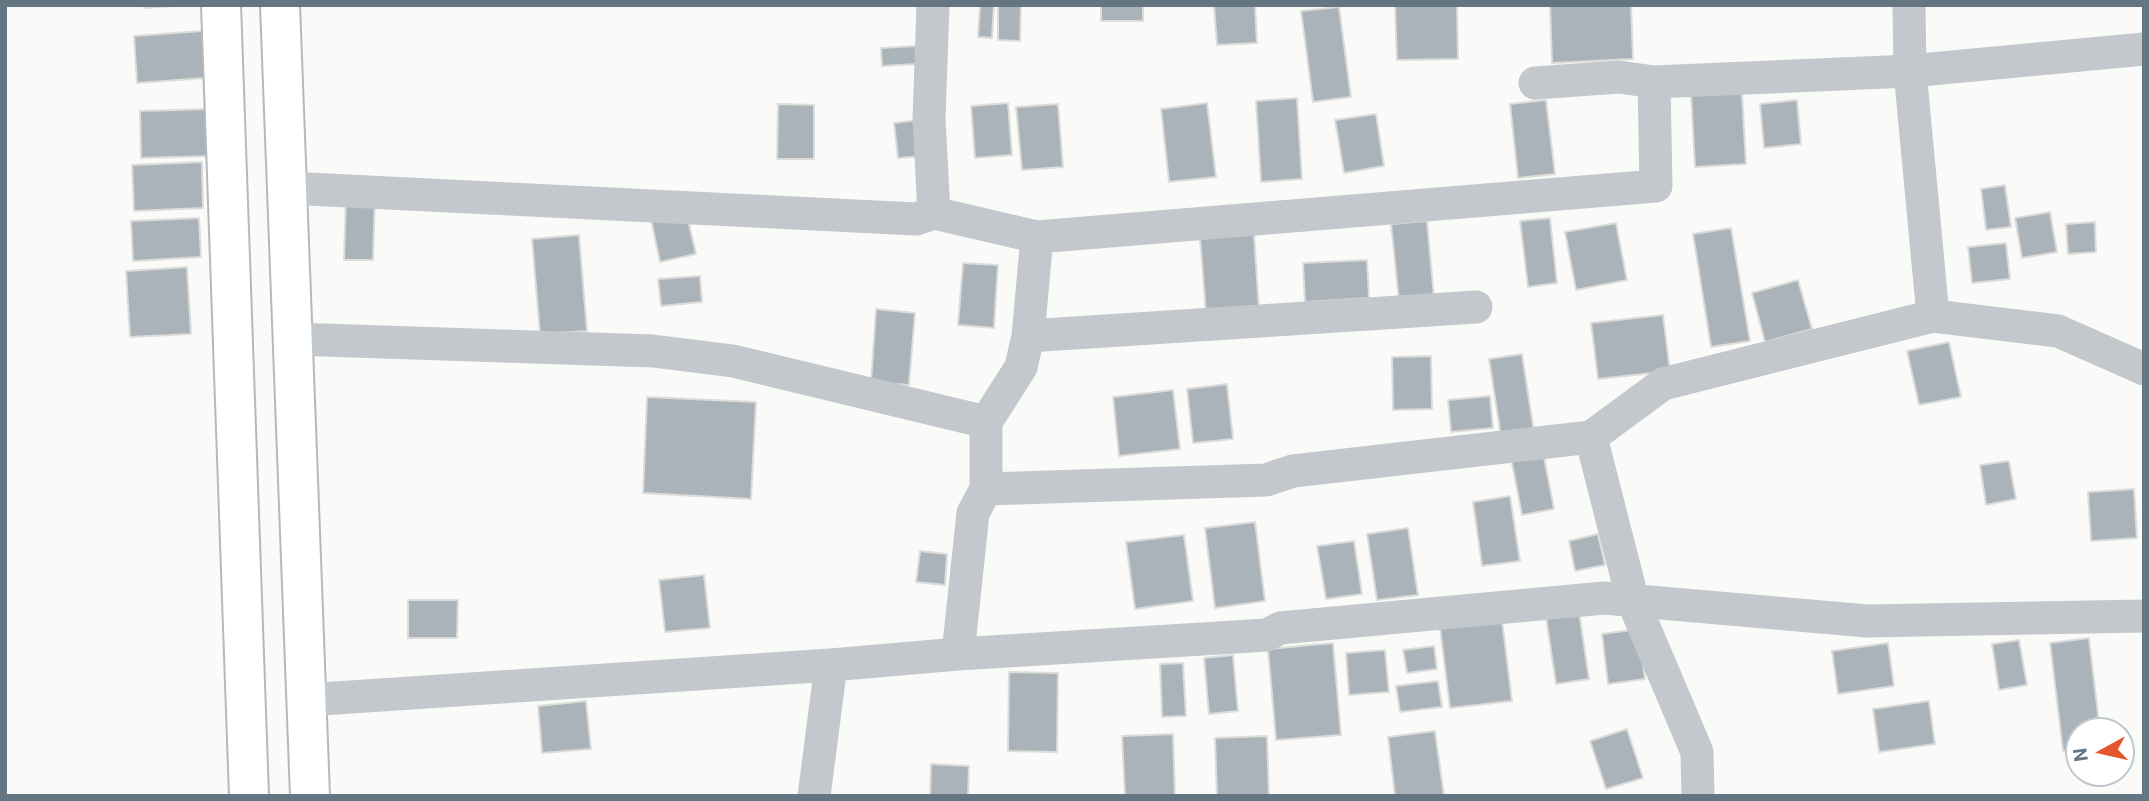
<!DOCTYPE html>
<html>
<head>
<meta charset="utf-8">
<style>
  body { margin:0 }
  #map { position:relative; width:2149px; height:801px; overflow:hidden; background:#fafaf8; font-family:Roboto,sans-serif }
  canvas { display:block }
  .frame { position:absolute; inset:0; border:7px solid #657683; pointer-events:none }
  .north { position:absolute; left:2065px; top:717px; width:70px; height:70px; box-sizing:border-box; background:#fff; border:2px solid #c1c8cd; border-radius:50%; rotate:262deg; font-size:19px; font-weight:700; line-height:28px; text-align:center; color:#657683 }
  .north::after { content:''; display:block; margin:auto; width:24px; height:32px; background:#e4572e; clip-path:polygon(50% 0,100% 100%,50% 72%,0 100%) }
</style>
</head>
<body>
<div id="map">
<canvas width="2149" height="801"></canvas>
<div class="frame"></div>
<div class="north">N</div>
</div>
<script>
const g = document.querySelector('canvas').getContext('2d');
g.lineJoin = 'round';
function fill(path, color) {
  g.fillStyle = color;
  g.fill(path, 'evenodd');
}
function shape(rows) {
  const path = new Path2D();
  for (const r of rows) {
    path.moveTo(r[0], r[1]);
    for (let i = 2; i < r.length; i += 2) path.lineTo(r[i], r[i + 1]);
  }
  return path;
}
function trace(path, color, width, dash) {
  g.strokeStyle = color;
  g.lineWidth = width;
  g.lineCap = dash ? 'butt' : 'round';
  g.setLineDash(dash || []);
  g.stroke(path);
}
const building = shape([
  [144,5,185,5,144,8,144,5],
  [980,5,994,5,992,38,978,37,980,5],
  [998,5,1021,5,1020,41,998,40,998,5],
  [1101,5,1143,5,1143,21,1101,21,1101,5],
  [1214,5,1255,5,1257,43,1217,45,1214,5],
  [1457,5,1458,59,1397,60,1395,6,1457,5],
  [1550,5,1631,5,1633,59,1552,63,1550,5],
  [1339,7,1351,97,1313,102,1301,11,1339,7],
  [202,31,205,78,137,83,134,36,202,31],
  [916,46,917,64,882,66,881,48,916,46],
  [1742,93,1746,164,1695,167,1691,95,1742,93],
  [1297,98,1302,179,1261,182,1256,101,1297,98],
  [1546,100,1555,174,1518,178,1510,104,1546,100],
  [1797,100,1801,144,1764,148,1760,104,1797,100],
  [1008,103,1012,155,975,158,971,106,1008,103],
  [1207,103,1216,177,1169,182,1161,109,1207,103],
  [778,104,814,105,814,159,777,159,778,104],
  [1058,104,1063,167,1022,170,1016,107,1058,104],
  [208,109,210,156,141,158,140,111,208,109],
  [1376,114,1384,166,1344,173,1335,120,1376,114],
  [919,120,923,156,898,158,894,123,919,120],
  [202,162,203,208,134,211,132,165,202,162],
  [2005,185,2011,227,1986,230,1981,189,2005,185],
  [346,195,375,196,373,260,344,260,346,195],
  [685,207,696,254,660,262,650,215,685,207],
  [2050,212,2057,252,2022,258,2015,218,2050,212],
  [199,218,201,257,133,261,131,221,199,218],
  [1550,218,1557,283,1528,287,1520,221,1550,218],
  [1427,221,1434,298,1399,301,1391,224,1427,221],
  [2095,222,2096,252,2068,254,2066,224,2095,222],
  [1616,223,1627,280,1576,290,1565,232,1616,223],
  [1731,228,1750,341,1711,347,1693,234,1731,228],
  [1254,234,1259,309,1206,313,1200,238,1254,234],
  [579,235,587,331,540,334,532,239,579,235],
  [2006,243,2010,279,1972,283,1968,247,2006,243],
  [1367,260,1369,298,1305,302,1303,263,1367,260],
  [963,263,998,265,994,328,958,325,963,263],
  [187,267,191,334,130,337,126,271,187,267],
  [700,276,702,302,661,306,658,279,700,276],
  [1798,280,1812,329,1765,342,1752,293,1798,280],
  [876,309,915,313,909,385,871,382,876,309],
  [1663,315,1670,371,1598,379,1591,323,1663,315],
  [1949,342,1961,397,1919,405,1907,351,1949,342],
  [1522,354,1534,432,1501,437,1489,359,1522,354],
  [1431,356,1432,409,1393,410,1392,357,1431,356],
  [1227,384,1233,439,1193,443,1187,389,1227,384],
  [1173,390,1180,449,1119,456,1113,397,1173,390],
  [1490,396,1493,428,1451,432,1448,400,1490,396],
  [647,397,756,402,751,499,643,493,647,397],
  [1543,452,1554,509,1522,515,1511,458,1543,452],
  [2009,461,2016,499,1986,505,1980,465,2009,461],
  [2134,489,2137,538,2091,541,2088,492,2134,489],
  [1510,496,1520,561,1482,566,1473,502,1510,496],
  [1255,522,1265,601,1215,608,1205,528,1255,522],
  [1408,528,1418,595,1377,600,1367,534,1408,528],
  [1598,534,1605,565,1575,571,1569,541,1598,534],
  [1184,535,1193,601,1135,609,1126,542,1184,535],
  [1354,541,1362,594,1326,599,1317,546,1354,541],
  [920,551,947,554,945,585,916,582,920,551],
  [704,575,710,628,665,632,659,580,704,575],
  [408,600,458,600,457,638,408,638,408,600],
  [1579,612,1589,679,1556,684,1546,617,1579,612],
  [1502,620,1512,701,1450,708,1440,628,1502,620],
  [1638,629,1645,679,1608,684,1602,634,1638,629],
  [2089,638,2100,731,2079,731,2079,749,2063,751,2050,643,2089,638],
  [2019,640,2027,685,1999,690,1992,644,2019,640],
  [1333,643,1341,735,1276,740,1268,649,1333,643],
  [1888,643,1894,686,1838,694,1832,651,1888,643],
  [1434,646,1437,669,1407,673,1403,650,1434,646],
  [1385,650,1389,692,1349,695,1346,653,1385,650],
  [1233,655,1238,711,1209,714,1204,658,1233,655],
  [1183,663,1186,716,1162,717,1160,664,1183,663],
  [1009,672,1058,673,1057,752,1008,751,1009,672],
  [1438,681,1442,707,1400,712,1396,686,1438,681],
  [586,701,591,749,542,753,538,706,586,701],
  [1929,701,1935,744,1879,752,1873,709,1929,701],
  [1627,729,1643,778,1606,789,1590,741,1627,729],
  [1435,731,1444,796,1395,796,1388,737,1435,731],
  [1173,734,1175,796,1125,796,1122,736,1173,734],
  [1267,736,1269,796,1217,796,1215,738,1267,736],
  [931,764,969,766,968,796,930,796,931,764]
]);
const minor = shape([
  [933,5,929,119,934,213],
  [1909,5,1910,71,1933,316],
  [1535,83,1619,77,1654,82,1910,71,2144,49],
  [287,188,916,219,934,213,1037,237,1656,186,1654,82],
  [1028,336,1476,307],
  [293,339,653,351,733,361,986,422],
  [986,489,1266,480,1293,471,1591,437],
  [958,654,973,513,986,489,986,422,1021,367,1028,336,1037,237],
  [306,700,831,665,958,654,1267,635,1280,628,1604,598,1867,621,2144,616],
  [814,796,831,665],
  [1698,796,1697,752,1633,601,1591,437,1663,384,1933,316,2058,331,2144,369]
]);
const highway = shape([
  [221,5,249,796],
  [280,5,310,796]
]);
fill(building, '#aab3b9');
trace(building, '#dcdcda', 2);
trace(highway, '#b4b9bd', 42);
trace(minor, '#c3c8cc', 33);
trace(highway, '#fff', 38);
</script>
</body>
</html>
